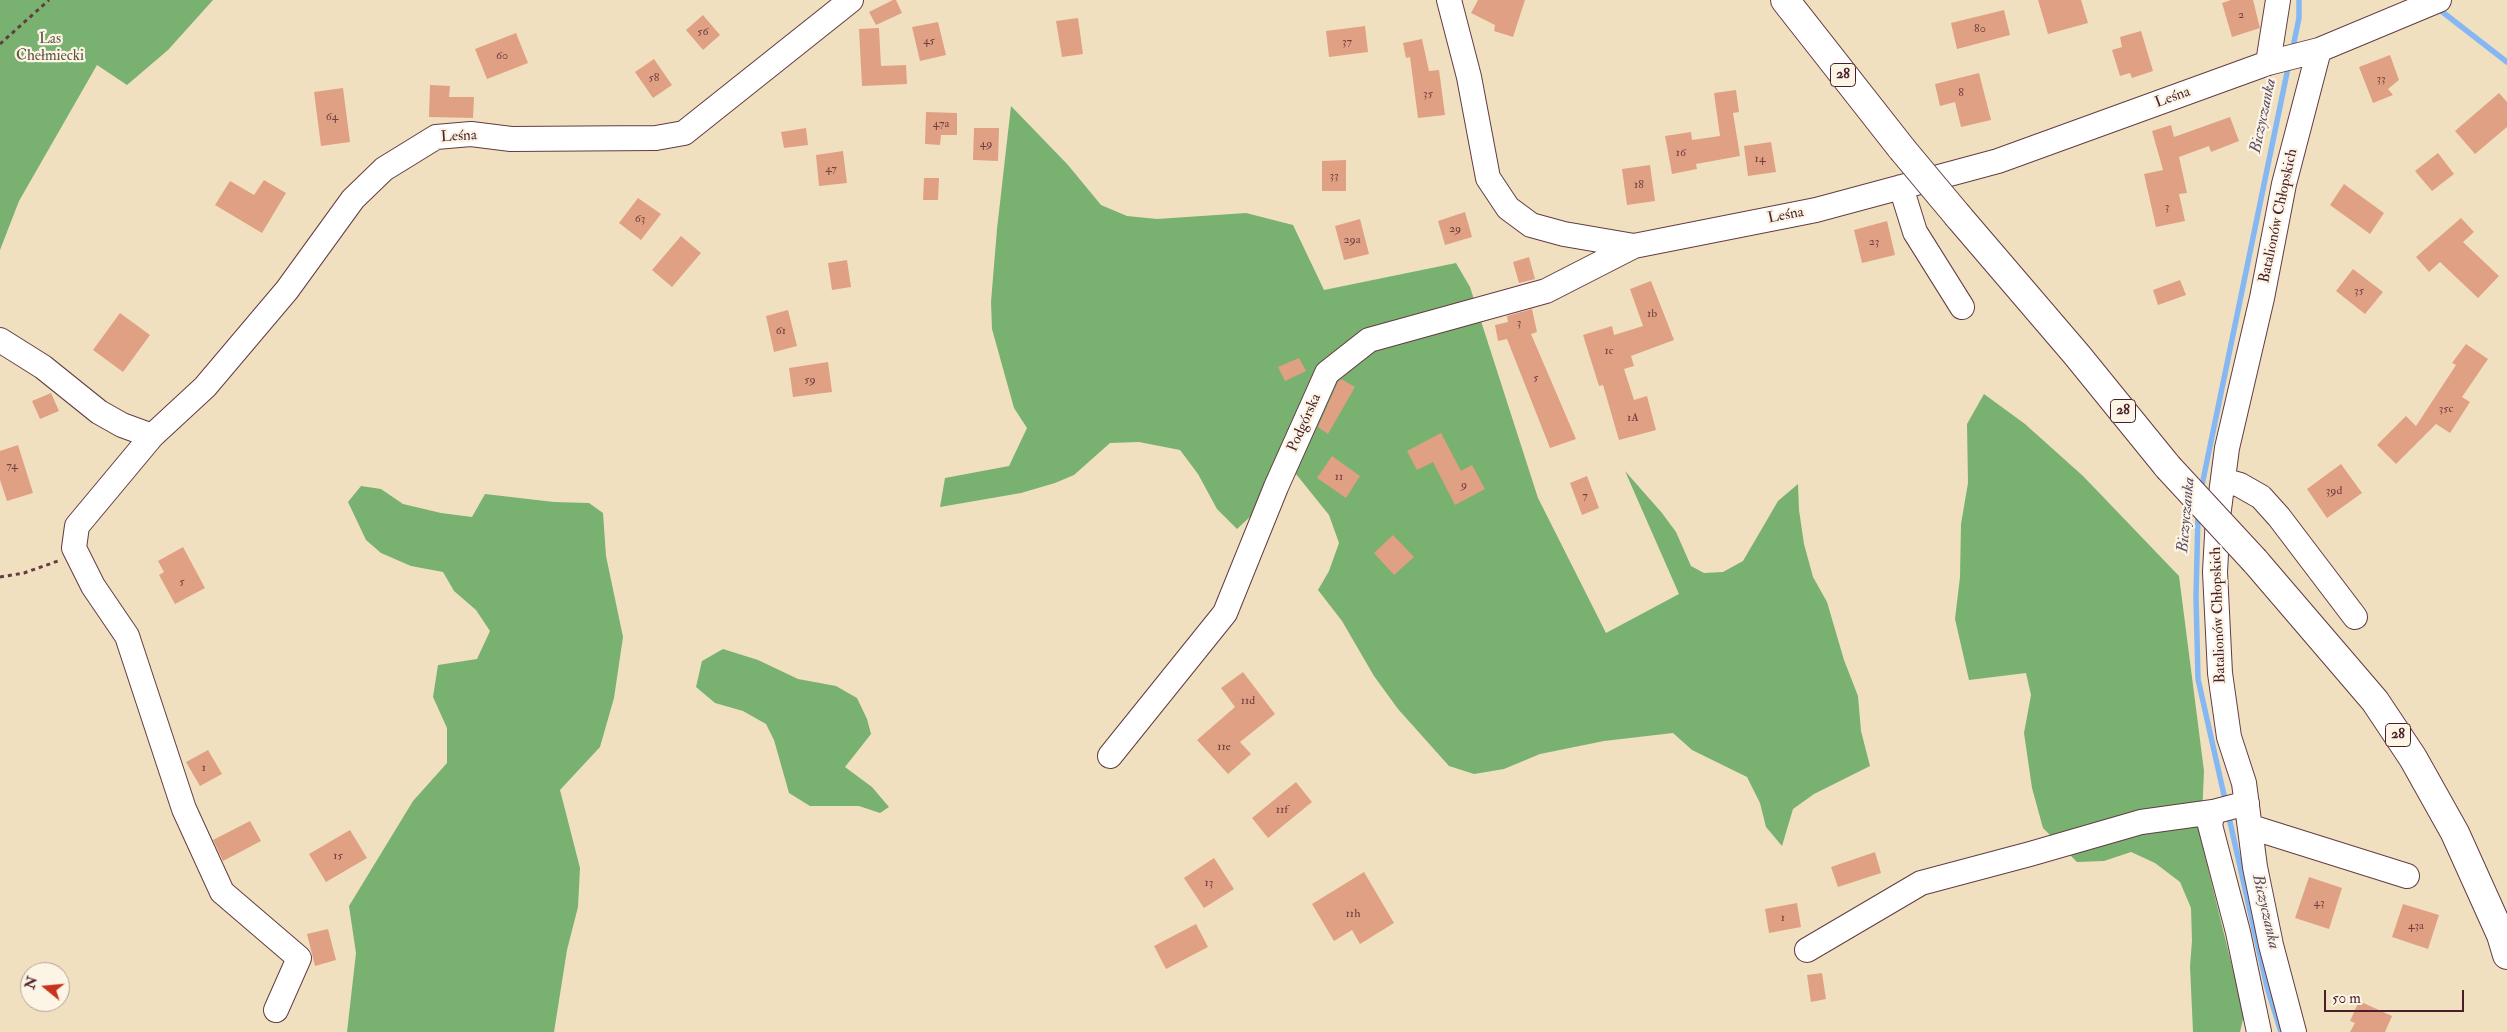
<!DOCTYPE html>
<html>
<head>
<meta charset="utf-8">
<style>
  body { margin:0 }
  #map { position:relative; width:2507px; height:1032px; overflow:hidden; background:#f1e0c0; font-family:"IM FELL Double Pica",serif }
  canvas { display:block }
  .north { position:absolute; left:20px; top:962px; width:50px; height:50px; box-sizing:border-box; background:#fcf5e5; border:1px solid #b59f9b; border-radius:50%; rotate:287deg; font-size:14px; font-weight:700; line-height:20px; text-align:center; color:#4a1f2b }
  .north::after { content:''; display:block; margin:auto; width:18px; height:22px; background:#c8321e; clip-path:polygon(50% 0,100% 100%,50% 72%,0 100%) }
  .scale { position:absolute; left:2324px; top:990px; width:140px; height:22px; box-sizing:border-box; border:2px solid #4a1f2b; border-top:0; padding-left:6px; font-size:15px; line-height:18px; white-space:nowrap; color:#4a1f2b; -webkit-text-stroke:4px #fcf5e5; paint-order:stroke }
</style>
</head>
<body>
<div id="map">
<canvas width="2507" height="1032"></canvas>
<div class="north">N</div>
<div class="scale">50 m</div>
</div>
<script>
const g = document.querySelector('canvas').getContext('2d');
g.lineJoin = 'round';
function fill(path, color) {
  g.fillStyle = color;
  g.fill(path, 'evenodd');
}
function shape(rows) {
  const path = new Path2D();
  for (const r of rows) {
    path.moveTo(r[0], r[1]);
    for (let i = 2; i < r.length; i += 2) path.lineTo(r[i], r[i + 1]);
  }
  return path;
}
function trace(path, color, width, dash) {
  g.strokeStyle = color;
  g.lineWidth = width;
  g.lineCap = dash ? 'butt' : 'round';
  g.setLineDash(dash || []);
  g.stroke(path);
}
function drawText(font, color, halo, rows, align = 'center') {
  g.font = font + ' "IM FELL Double Pica",serif';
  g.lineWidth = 4.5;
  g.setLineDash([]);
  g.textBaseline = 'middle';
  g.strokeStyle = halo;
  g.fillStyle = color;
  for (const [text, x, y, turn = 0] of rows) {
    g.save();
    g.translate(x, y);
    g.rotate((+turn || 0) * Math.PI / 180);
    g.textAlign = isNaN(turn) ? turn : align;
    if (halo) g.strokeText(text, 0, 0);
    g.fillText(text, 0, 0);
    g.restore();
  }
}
const forest = shape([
  [0,0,213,0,168,50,127,85,97,65,19,201,0,250],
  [1011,106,1068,165,1101,205,1127,216,1157,219,1246,213,1293,225,1324,290,1456,263,1470,287,1538,498,1606,633,1679,594,1625,471,1662,513,1676,532,1691,566,1704,573,1723,572,1743,561,1778,501,1798,484,1799,510,1804,544,1813,577,1827,602,1844,660,1858,696,1861,731,1870,766,1814,794,1793,809,1782,846,1766,827,1760,803,1747,777,1692,750,1673,733,1604,741,1540,754,1504,769,1474,774,1449,766,1398,709,1374,676,1342,621,1318,590,1329,571,1339,543,1329,515,1296,474,1237,529,1217,509,1198,474,1180,450,1139,442,1110,443,1074,475,1055,483,1021,493,940,507,945,478,1009,466,1027,428,1014,408,992,329,991,302,997,229],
  [1984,394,2025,424,2083,476,2179,576,2204,771,2201,840,2244,1015,2240,1032,2193,1032,2190,966,2192,941,2191,908,2180,882,2155,863,2131,852,2104,861,2077,862,2043,828,2032,788,2024,733,2031,695,2026,673,1969,680,1955,619,1960,577,1961,524,1968,483,1967,424],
  [361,486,381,489,403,504,441,513,472,517,485,494,554,502,589,503,603,513,606,556,623,637,614,698,600,747,560,790,580,868,578,907,567,950,554,1032,347,1032,356,953,349,906,413,801,447,763,447,728,433,697,438,665,477,659,490,631,476,610,454,591,443,572,411,566,381,553,366,540,348,502],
  [723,649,758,660,798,679,836,686,857,698,867,719,871,734,845,767,872,787,889,807,880,813,859,806,810,806,789,793,774,740,766,724,743,711,715,703,696,687,702,661]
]);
const stream = shape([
  [2436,7,2507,62],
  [2292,52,2299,18,2299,0],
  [2201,490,2289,63],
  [2198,514,2196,597,2198,679,2226,804],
  [2228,813,2267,987,2281,1032]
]);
const building = shape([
  [893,0,896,0,902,13,876,25,869,12],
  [1478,0,1525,0,1513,37,1494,31,1495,25,1471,13],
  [2038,0,2081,0,2088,23,2048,34],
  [2231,0,2253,0,2260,28,2232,37,2222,3],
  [2004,10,2010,35,1957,49,1951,23],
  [703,15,720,35,703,50,686,30],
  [1078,18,1083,54,1062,57,1056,21],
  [938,22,946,55,920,61,912,27],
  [1365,26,1368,52,1329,57,1326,31],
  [879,28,881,66,906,65,907,84,862,86,859,29],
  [2141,31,2153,71,2132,78,2130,73,2120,76,2112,50,2122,47,2120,37],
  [516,33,528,63,487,79,475,49],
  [1422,39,1429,71,1439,70,1445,115,1418,118,1410,57,1406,58,1403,43],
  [2390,55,2399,80,2388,89,2393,95,2373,103,2359,67],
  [654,59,672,85,653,98,635,72],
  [1979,73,1991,120,1961,127,1955,102,1940,106,1935,84],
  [430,85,450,86,449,97,474,97,473,118,429,117],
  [343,88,350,142,321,146,314,92],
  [1736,90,1739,112,1733,113,1740,156,1696,164,1697,169,1672,174,1665,136,1691,132,1692,140,1720,136,1714,93],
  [2499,93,2507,102,2507,127,2475,154,2455,131],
  [926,112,957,113,957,135,941,135,940,145,925,144],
  [2230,117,2239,141,2211,152,2209,146,2179,157,2187,193,2179,194,2185,221,2156,227,2144,174,2163,170,2152,131,2171,125,2174,137],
  [806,128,808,145,784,148,781,132],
  [974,128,999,128,998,161,973,160],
  [1771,142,1776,172,1748,176,1744,146],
  [843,151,847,183,819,186,816,155],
  [2438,153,2454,174,2432,191,2415,171],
  [1346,160,1346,191,1322,191,1322,161],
  [1650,165,1655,201,1627,205,1622,169],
  [924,178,939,178,938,200,923,200],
  [264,180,286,193,262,233,215,205,230,181,254,195],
  [2344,184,2384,213,2370,234,2330,205],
  [638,198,661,214,641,240,619,223],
  [1465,212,1472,237,1445,245,1438,221],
  [2461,218,2474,232,2463,242,2499,276,2478,298,2440,262,2429,272,2416,257],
  [1360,219,1369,254,1344,260,1335,226],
  [1887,221,1895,255,1862,263,1854,230],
  [681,236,701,253,672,287,652,270],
  [1529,257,1535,279,1519,283,1513,262],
  [847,260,851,287,832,290,828,263],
  [2353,269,2383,292,2365,314,2336,291],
  [2180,280,2186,295,2158,305,2153,290],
  [1651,281,1674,340,1631,356,1634,366,1624,369,1634,400,1647,396,1656,430,1619,440,1603,385,1599,386,1583,335,1612,326,1614,335,1643,326,1630,289],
  [1532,309,1537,332,1531,334,1576,439,1550,448,1507,339,1498,341,1495,325,1508,322,1507,316],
  [788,310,797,346,774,352,766,316],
  [120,313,150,335,123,372,93,350],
  [2466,344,2488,359,2462,397,2470,402,2450,433,2436,424,2396,464,2377,445,2406,416,2416,426,2456,365,2452,363],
  [1299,358,1306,371,1285,381,1278,367],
  [828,362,832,392,793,397,789,368],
  [1341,379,1355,387,1328,434,1318,427,1338,382],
  [51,393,59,411,40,419,32,401],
  [1441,433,1461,471,1472,465,1485,489,1455,505,1433,462,1417,470,1407,451],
  [18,445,33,493,7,501,0,480,0,451],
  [1332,456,1360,476,1346,498,1317,478],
  [2341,464,2362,493,2327,518,2307,489],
  [1587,476,1599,508,1582,515,1570,483],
  [1393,535,1414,557,1394,575,1374,553],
  [183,547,205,588,175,604,159,575,164,572,158,561],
  [1243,672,1275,714,1240,742,1251,754,1228,774,1197,740,1235,707,1221,688],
  [208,750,222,774,200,786,186,762],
  [1296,782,1312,802,1268,838,1252,818],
  [250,821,261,841,223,861,213,840],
  [350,830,367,858,326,882,309,854],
  [1875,852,1881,873,1838,887,1831,867],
  [1214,858,1234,889,1204,908,1184,878],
  [1364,872,1394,923,1360,944,1352,930,1334,941,1312,904],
  [2309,877,2342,888,2329,929,2295,918],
  [1797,903,1801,927,1769,933,1765,909],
  [2403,904,2439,915,2428,949,2392,937],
  [1196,924,1208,947,1166,969,1154,946],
  [328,929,336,960,315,966,307,934],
  [1822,973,1826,999,1811,1002,1807,975],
  [2359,1001,2392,1016,2385,1032,2350,1032,2355,1023,2350,1021]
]);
const path = shape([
  [0,44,49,0],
  [0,577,24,573,58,561]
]);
const minor = shape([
  [1449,0,1469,77,1488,178,1508,208,1531,225,1564,234,1634,246,1816,210,1998,161,2268,63,2319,50,2439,0],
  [2268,63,2278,0],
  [1901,187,1915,232,1962,307],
  [0,340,43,367,99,412,122,425,152,436],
  [2223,480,2240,485,2261,497,2279,517,2355,617],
  [1110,756,1225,613,1276,487,1327,373,1369,340,1546,291,1634,246],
  [2213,812,2210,825,2238,932,2259,1032],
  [2251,827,2407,876],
  [1807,950,1921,883,2030,854,2141,822,2213,812,2247,803],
  [276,1010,299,958,222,892,184,809,127,636,93,586,74,548,77,526,152,436,205,387,287,290,353,199,384,169,436,137,471,134,511,139,656,138,684,133,851,0],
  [2294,1032,2271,945,2255,867,2244,783,2229,737,2220,673,2215,572,2218,517,2227,448,2262,298,2284,184,2319,50]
]);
const major = shape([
  [1785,0,1902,149],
  [1958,216,2077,355,2168,467],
  [2255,561,2375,701,2413,758,2455,833,2501,935,2507,955]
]);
const majorBridge = shape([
  [1902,149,1958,216],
  [2168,467,2255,561]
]);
const numberNames = [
  ["2",2241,15],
  ["80",1980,29],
  ["56",703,32],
  ["45",929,41],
  ["37",1347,42],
  ["60",502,56],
  ["58",654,78],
  ["33",2381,79],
  ["8",1961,93],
  ["35",1428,94],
  ["64",332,117],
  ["47a",941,124],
  ["49",986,144],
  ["16",1681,153],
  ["14",1760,159],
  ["47",831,169],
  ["33",1334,176],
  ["18",1639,185],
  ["3",2167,207],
  ["63",640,219],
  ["29",1455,229],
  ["29a",1352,240],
  ["23",1874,242],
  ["35",2359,291],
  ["1b",1652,314],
  ["3",1519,323],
  ["61",781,331],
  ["1c",1609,351],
  ["5",1536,378],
  ["59",810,380],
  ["35c",2446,409],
  ["1A",1633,418],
  ["74",12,466],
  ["11",1339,477],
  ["9",1464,485],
  ["39d",2334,491],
  ["7",1585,496],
  ["5",182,582],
  ["11d",1248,701],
  ["11e",1224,747],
  ["1",204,768],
  ["11f",1282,810],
  ["15",338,856],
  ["13",1209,883],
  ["43",2319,903],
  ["11h",1353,914],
  ["1",1783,918],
  ["43a",2416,926]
];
const shields = [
  [1843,75,25],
  [2123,411,25],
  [2398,735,25]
];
const shieldNames = [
  ["28",1843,75],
  ["28",2123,411],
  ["28",2398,735]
];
const parkNames = [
  ["Las",50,40],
  ["Chełmiecki",50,57]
];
const streetNames = [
  ["Leśna",2173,98,-20],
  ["Leśna",459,137,-3],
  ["Leśna",1786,216,-11],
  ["Batalionów Chłopskich",2279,216,-78],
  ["Podgórska",1305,423,-66],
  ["Batalionów Chłopskich",2219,615,-92]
];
const waterNames = [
  ["Biczyczanka",2264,116,-78],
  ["Biczyczanka",2187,515,-85],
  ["Biczyczanka",2265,912,77]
];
fill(forest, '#78b170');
trace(stream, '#85b8f2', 5.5);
fill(building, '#e0a083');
trace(minor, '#633c41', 26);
trace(major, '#633c41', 30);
trace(path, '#633c41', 3, [4, 4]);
trace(minor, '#fff', 24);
trace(major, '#fff', 28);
trace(majorBridge, '#633c41', 30, []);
trace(majorBridge, '#fff', 28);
drawText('12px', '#703f41', null, numberNames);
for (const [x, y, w] of shields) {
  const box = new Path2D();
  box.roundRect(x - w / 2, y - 11.5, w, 23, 4);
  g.fillStyle = '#fcf5e5';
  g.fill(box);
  trace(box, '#4a1f2b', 1);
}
drawText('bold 14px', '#4a1f2b', null, shieldNames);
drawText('15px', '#605445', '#fcf5e5', parkNames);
drawText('15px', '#4a1f2b', '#fcf5e5', streetNames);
drawText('italic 16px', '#5c4d67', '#fcf5e5', waterNames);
</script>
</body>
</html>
